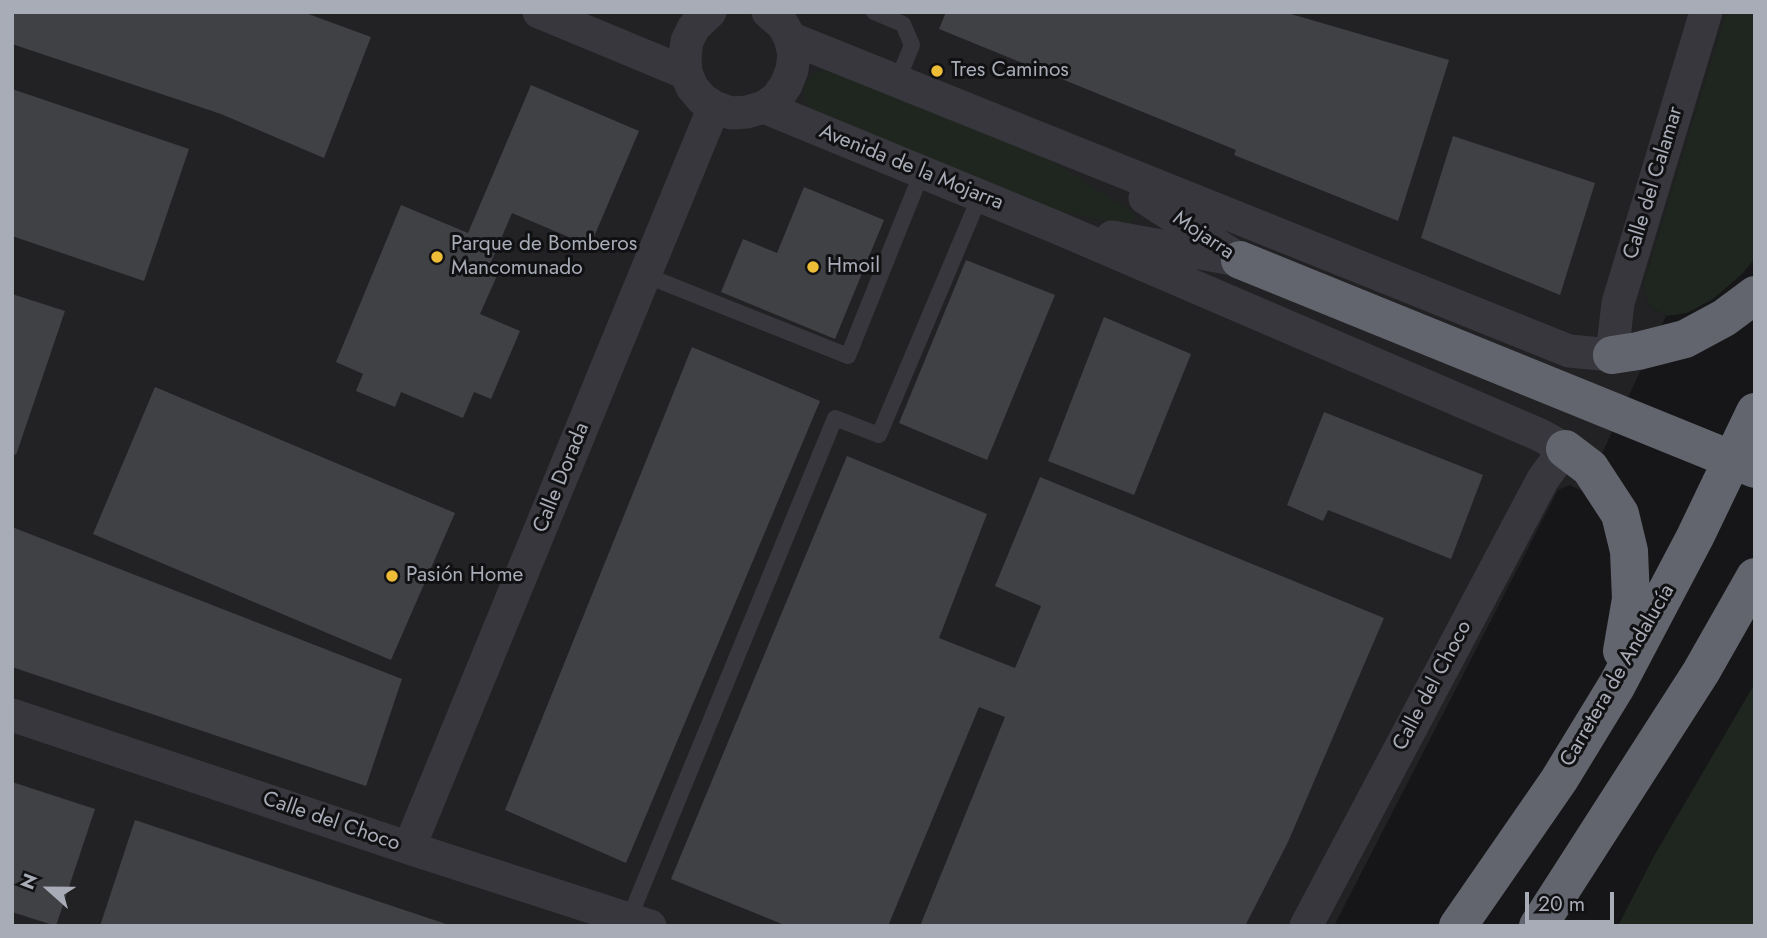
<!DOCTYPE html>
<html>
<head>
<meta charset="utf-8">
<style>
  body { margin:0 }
  #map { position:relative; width:1767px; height:938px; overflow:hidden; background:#161618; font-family:Jost,sans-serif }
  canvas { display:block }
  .frame { position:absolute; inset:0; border:14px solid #a8acb7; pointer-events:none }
  .north { position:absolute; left:14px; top:854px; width:70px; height:70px; -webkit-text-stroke:5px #111113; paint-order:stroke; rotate:291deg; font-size:19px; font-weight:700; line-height:28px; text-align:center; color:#a8acb7 }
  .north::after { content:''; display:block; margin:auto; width:24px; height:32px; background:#a8acb7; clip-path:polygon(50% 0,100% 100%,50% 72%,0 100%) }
  .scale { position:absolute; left:1525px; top:892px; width:89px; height:32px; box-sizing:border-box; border:4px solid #a8acb7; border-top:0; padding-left:9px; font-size:21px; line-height:24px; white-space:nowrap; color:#a8acb7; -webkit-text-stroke:5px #111113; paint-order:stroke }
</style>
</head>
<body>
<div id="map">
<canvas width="1767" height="938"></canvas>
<div class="frame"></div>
<div class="north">N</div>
<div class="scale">20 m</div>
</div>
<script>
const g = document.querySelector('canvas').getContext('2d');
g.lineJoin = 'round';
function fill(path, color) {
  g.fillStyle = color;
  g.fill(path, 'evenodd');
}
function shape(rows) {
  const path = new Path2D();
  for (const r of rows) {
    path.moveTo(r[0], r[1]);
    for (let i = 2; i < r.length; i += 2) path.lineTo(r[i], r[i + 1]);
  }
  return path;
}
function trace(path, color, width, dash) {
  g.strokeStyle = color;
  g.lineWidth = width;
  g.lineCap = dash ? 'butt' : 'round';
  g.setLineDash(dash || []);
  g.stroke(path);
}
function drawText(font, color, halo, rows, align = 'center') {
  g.font = font + ' Jost,sans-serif';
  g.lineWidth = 6;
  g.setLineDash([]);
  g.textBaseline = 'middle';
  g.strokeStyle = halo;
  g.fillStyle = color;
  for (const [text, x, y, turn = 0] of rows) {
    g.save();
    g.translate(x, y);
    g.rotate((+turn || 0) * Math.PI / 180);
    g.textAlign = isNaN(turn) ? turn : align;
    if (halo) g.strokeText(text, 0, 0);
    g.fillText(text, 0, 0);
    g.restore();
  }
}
const built = shape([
  [12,12,1726,12,1643,285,1649,306,1666,316,1584,492,1570,485,1558,490,1334,926,12,926]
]);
const green = shape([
  [1726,12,1755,12,1755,258,1743,273,1713,299,1687,313,1666,316,1649,306,1643,285],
  [829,69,1049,159,1136,214,1130,226,1067,213,1037,204,812,112,804,100,804,83,815,72],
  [1755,683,1755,926,1618,926,1654,856]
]);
const building = shape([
  [12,12,303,12,371,37,324,158,221,114,12,44],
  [946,12,1284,12,1449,60,1398,221,1234,155,1236,150,939,29],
  [531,85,639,131,590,246,512,213,489,267,499,271,480,314,520,331,491,399,474,392,463,418,401,392,395,407,356,391,363,374,336,362,401,205,468,233],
  [12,89,189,149,144,281,12,236],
  [1453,136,1595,183,1560,295,1421,238],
  [804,187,884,220,835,339,721,292,743,239,777,253],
  [966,260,1055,295,987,460,899,423],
  [12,294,65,311,16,455,12,453],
  [1104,317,1191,354,1134,495,1048,461],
  [692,347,820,401,626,863,505,810],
  [155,387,455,513,391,660,93,534],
  [1324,412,1483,475,1451,559,1328,510,1323,521,1287,505],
  [847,456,987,514,939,638,1015,668,1041,606,995,586,1040,477,1384,618,1288,842,1245,926,920,926,1005,717,979,707,888,926,787,926,671,879],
  [12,527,402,679,366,786,12,667],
  [12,782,95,809,56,926,12,912],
  [135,820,449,925,449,926,100,926]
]);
const service = shape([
  [874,12,903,24,912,45,897,82],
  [645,275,848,356,922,172],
  [629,919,835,418,879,435,980,196]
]);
const minor = shape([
  [539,12,686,73],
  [710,12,694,27,687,41,685,57,686,73,692,87,702,99,714,107,731,113,747,112,764,107,777,98,786,85,792,70,794,54,790,38,783,25,768,12],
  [790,38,1569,351,1612,355,1618,303,1706,12],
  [764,107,1058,228,1540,435,1565,449,1543,479,1306,926],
  [1145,198,1240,260],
  [1112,237,1227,258],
  [12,715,409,848,650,926],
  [409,848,714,107]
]);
const motorway = shape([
  [1240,260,1755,469],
  [1612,355,1638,351,1685,339,1724,318,1755,295],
  [1565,449,1590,468,1620,514,1629,551,1631,599,1622,651],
  [1458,926,1559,780,1617,685,1695,537,1755,412],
  [1538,926,1701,672,1755,577]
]);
const markers = [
  [937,71,7,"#eebd38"],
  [437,257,7,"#eebd38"],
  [813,267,7,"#eebd38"],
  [392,576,7,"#eebd38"]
];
const poiNames = [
  ["Tres Caminos",951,71],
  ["Parque de Bomberos",451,245],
  ["Mancomunado",451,269],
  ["Hmoil",827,267],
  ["Pasión Home",406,576]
];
const streetNames = [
  ["Avenida de la Mojarra",911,168,22],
  ["Calle del Calamar",1654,183,-73],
  ["Mojarra",1203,236,34],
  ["Calle Dorada",562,478,-68],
  ["Carretera de Andalucía",1618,676,-60],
  ["Calle del Choco",1433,686,-62],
  ["Calle del Choco",331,822,19]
];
fill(built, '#222225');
fill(green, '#1e261f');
fill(building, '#404145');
trace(service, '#37373d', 16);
trace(minor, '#37373d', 33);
trace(motorway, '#63656e', 38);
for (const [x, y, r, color] of markers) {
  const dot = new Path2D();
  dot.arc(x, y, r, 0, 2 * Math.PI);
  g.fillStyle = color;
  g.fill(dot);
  trace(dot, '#111113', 2.5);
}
drawText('21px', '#a8acb7', '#111113', poiNames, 'left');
drawText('21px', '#a8acb7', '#111113', streetNames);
</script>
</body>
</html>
